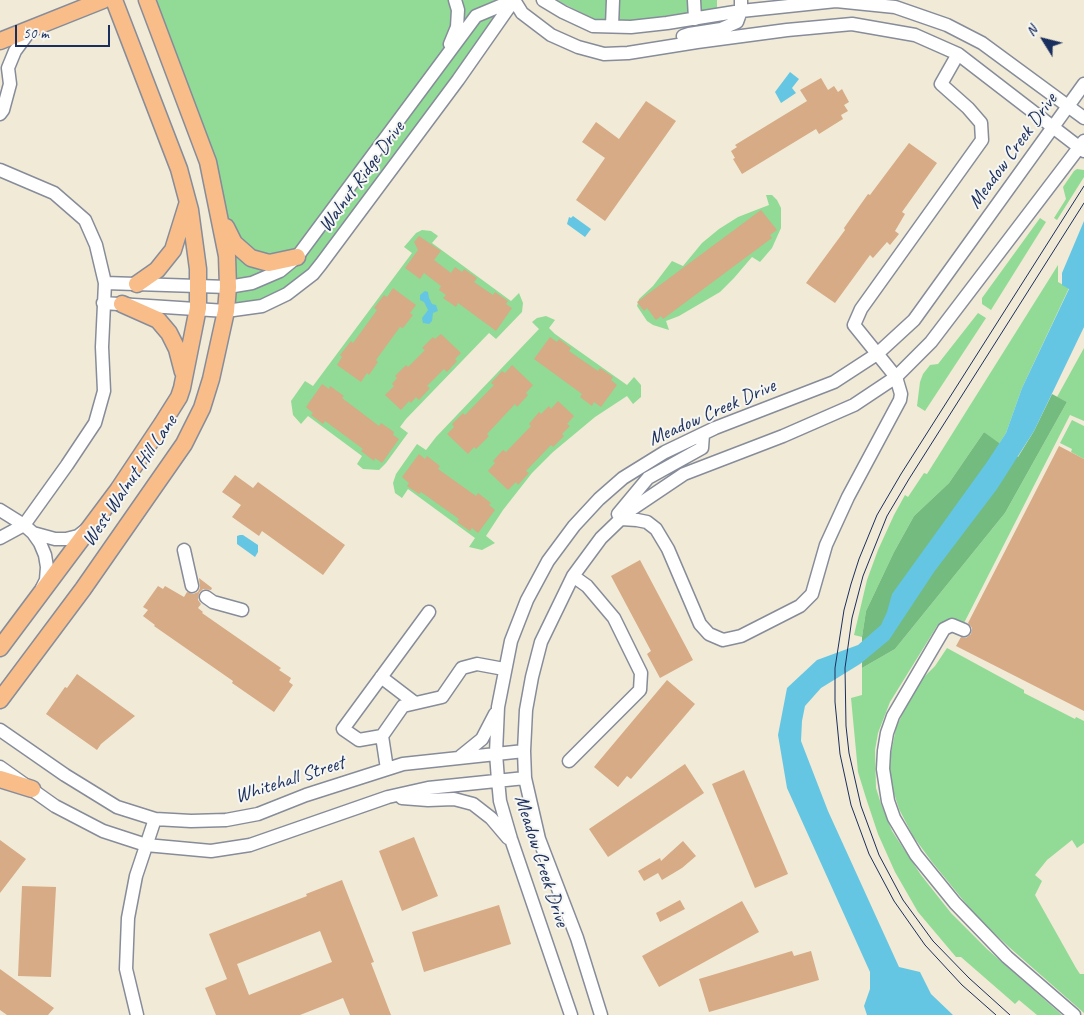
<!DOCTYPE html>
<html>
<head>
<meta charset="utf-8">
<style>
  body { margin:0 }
  #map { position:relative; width:1084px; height:1015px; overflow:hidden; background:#f1ead6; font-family:Caveat,sans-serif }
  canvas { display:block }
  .north { position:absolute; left:1019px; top:15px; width:50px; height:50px; -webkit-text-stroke:4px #f6f6f2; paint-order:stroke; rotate:306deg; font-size:14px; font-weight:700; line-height:20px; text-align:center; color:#1b2f5e }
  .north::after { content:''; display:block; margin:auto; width:18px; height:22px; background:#1b2f5e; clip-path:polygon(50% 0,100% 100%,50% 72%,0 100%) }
  .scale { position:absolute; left:15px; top:25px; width:95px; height:22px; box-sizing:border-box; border:2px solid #1b2f5e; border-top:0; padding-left:6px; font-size:15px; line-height:18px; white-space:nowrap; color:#1b2f5e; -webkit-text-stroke:4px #f6f6f2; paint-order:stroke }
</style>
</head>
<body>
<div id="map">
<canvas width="1084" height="1015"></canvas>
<div class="north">N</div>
<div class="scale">50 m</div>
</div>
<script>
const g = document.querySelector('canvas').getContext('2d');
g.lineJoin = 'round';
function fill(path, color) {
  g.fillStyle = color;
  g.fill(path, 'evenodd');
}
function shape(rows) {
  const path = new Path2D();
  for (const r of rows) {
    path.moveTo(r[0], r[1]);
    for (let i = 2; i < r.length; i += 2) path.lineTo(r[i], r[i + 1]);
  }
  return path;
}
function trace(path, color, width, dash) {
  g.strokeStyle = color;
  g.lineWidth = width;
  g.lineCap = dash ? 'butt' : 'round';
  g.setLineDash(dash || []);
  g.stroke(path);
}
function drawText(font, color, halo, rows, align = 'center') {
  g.font = font + ' Caveat,sans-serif';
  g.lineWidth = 4;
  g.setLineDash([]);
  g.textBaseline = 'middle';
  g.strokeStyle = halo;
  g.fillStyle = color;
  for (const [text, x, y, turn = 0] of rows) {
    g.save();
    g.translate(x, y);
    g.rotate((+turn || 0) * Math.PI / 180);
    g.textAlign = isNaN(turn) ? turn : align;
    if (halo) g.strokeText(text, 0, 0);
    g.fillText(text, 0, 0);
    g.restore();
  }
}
const green = shape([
  [151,0,510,0,317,268,274,297,230,308,231,250],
  [556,0,717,0,717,8,631,22,594,19],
  [1077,169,1084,170,1084,177,1057,220,1054,218,1066,199,1063,187,1074,171],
  [766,195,772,195,777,200,781,208,781,228,772,248,760,262,752,257,734,278,720,292,679,316,666,321,669,330,653,325,647,321,637,306,639,299,653,286,672,261,683,266,702,243,719,229,738,217,769,205],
  [1040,218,1046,222,991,310,982,304,982,298],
  [422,230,431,231,438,236,432,243,511,301,519,293,523,303,522,312,496,339,489,333,406,419,400,427,408,433,386,463,379,470,363,469,357,464,362,456,308,416,301,424,293,415,291,401,305,381,313,386,412,253,404,247,416,233],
  [1058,265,1058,282,1069,288,1022,388,1006,433,999,444,984,432,949,483,914,516,894,552,866,611,862,637,854,635,867,580,878,550,894,515,905,495,908,497,924,473,927,474],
  [978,313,986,318,925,411,917,406,920,382,923,374,930,365,938,364],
  [546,316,555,320,549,328,555,334,627,385,634,377,641,385,641,397,633,404,627,396,595,417,553,452,532,473,503,510,486,536,495,543,482,550,469,547,475,538,408,489,402,498,395,493,393,483,396,474,417,444,426,450,436,437,539,329,532,322,537,318],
  [1084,348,1084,421,1070,415,964,623,953,619,943,622,937,626,890,702,878,733,875,750,876,788,881,804,892,831,921,875,951,913,987,949,1062,1015,1037,1015,1019,1000,1015,1004,961,957,956,957,918,912,895,872,878,834,866,798,858,772,851,698,862,695,862,668,895,649,1005,513,1067,402,1057,397],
  [1072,420,1084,426,1084,459,1071,452,1072,449,1060,443],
  [947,648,1024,690,1024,693,1075,719,1076,717,1084,721,1084,843,1077,848,1072,840,1047,860,1035,875,1042,881,1035,895,1076,968,1080,974,1084,974,1084,1013,1009,947,976,916,932,862,913,836,899,809,892,787,890,768,891,753,896,728,906,706,924,677,935,666]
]);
const forest = shape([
  [1052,394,1067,402,1005,513,895,649,862,668,862,637,866,611,894,552,914,516,949,483,984,432,1018,457,1034,431]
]);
const water = shape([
  [790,72,799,79,792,88,796,93,781,103,775,92],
  [573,216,591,229,585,237,567,224,569,217,571,218],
  [1084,221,1084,327,1034,431,997,489,934,572,889,640,860,664,821,688,805,706,802,721,801,741,828,811,899,967,920,972,931,994,953,1015,867,1015,864,1006,870,989,870,972,787,788,778,735,787,688,817,660,858,645,881,625,887,612,892,594,987,462,1006,433,1022,388,1069,289,1062,285,1062,273],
  [425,291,428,292,429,298,432,304,436,305,438,311,433,313,432,321,429,324,423,323,422,318,428,310,424,302,420,300,420,295],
  [240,535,243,535,258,545,258,552,255,557,237,544,237,536]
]);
const building = shape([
  [821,78,828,90,834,86,838,92,842,89,849,102,844,105,848,111,841,115,843,119,819,134,816,129,742,174,733,159,735,158,731,151,737,147,735,145,807,101,800,90],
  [646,101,676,121,605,221,576,200,605,158,582,142,596,122,619,139],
  [909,143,937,163,902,212,905,214,895,231,899,234,890,245,887,242,873,258,870,255,835,303,806,283,845,230,844,228,868,194,870,195],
  [761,210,777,230,770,235,772,238,663,319,661,316,656,320,647,308,644,311,637,302],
  [419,236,441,251,434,260,451,273,455,267,462,272,464,269,477,278,474,282,493,295,495,292,508,301,506,304,512,308,496,331,458,303,456,307,443,298,446,295,439,290,441,286,424,273,420,279,405,268,418,250,414,242],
  [393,288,416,305,410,313,413,315,403,328,400,327,376,360,378,362,369,375,367,373,361,382,337,365,342,357,340,355,351,341,353,343,377,310,374,308,384,295,387,297],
  [441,334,461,353,455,359,457,361,447,372,444,369,427,386,430,388,419,400,416,397,411,403,409,401,401,410,385,395,394,386,392,384,397,378,395,376,406,365,408,367,425,350,422,348,433,337,435,339],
  [550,337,557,342,559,339,571,348,569,351,598,371,600,368,613,377,611,380,617,385,601,407,594,402,592,406,580,397,582,394,534,359],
  [512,365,533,385,526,393,528,395,517,407,515,404,487,434,489,436,476,449,474,447,468,454,447,434,454,427,452,424,463,413,465,415,494,385,491,383,502,371,505,373],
  [322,384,329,389,330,386,344,396,342,398,379,426,381,423,394,432,393,435,399,439,382,463,375,458,374,461,361,451,363,449,325,421,323,424,311,415,313,413,306,407],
  [558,401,574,416,567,424,570,426,562,434,564,436,553,447,551,445,526,471,529,473,518,485,516,482,508,490,488,471,495,463,493,461,503,450,506,452,531,426,529,424,539,412,541,414,549,406,551,409],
  [1059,446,1084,459,1084,711,956,646,961,637,966,638,971,634,972,628,968,623],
  [419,454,425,459,427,456,440,466,438,469,476,496,478,493,491,503,489,505,495,510,478,533,472,528,470,531,457,522,459,519,421,492,419,494,407,486,409,483,402,477],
  [235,475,253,488,258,482,345,545,323,575,262,531,259,536,232,517,241,505,222,492],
  [640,560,693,660,660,678,647,654,651,651,611,576],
  [199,578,212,588,211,590,203,589,199,593,198,600,201,604,198,608,203,612,202,613,281,668,279,670,291,678,289,682,293,685,274,712,232,683,233,681,154,626,155,625,143,616,148,610,143,607,158,586,163,589,165,586,184,597,187,592,193,594,198,592,200,588],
  [77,674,135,716,101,744,97,750,46,714,65,687,67,688],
  [667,680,695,704,631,779,627,776,618,787,594,767],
  [685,764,704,793,608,857,589,829],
  [744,770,788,874,755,888,712,784],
  [414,837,438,896,402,911,379,851],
  [0,840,26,859,0,893],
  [683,841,696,856,682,868,662,880,658,873,644,881,638,871,660,858,661,861],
  [342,880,374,962,371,963,391,1015,350,1015,343,998,300,1015,216,1015,205,988,227,979,209,934,307,896,306,894],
  [320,931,332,962,249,995,237,964],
  [22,886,56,887,51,977,18,976],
  [680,900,685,909,660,922,656,913],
  [742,901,759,932,659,987,642,956],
  [499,905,511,944,424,972,412,932],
  [792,951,794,956,811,951,819,980,709,1012,699,979],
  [0,969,54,1008,48,1015,7,1015,0,1010]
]);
const minor = shape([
  [514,0,522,13,551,35,578,47,604,54,628,53,697,42,787,30,852,24,915,35,958,54,1084,151],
  [543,0,563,12,593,26,631,27,667,23,741,11,836,1,895,7,947,25,982,43,1084,118],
  [694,0,695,19],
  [612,26,613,0],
  [683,36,689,34,721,29,737,22,741,11,741,0],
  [450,44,457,27,458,10,455,0],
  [0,114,3,110,10,84,8,68,15,51,32,28],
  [0,170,54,193,85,220,96,245,105,283,102,347,104,391,95,423,67,465,24,525,0,538],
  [105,283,228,287,252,283,280,271,297,257,476,16,512,1],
  [103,303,226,311,262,306,287,294,313,274,321,264,458,80,514,0],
  [0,510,24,525,33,533,40,543,45,555,47,567,46,580,42,588],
  [618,514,648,478,702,448,703,434],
  [621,519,637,520,647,522,656,529,668,549,700,624,709,634,723,640,741,636,800,606,812,594,826,545,848,497,900,400,901,394,896,377,854,325,861,309,982,140,981,123,968,108,941,84,958,54],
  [33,533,55,539,66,539,78,536,87,529],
  [184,550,192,586],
  [206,597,213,602,242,610],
  [964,630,952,625,944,629,893,716,887,733,884,751,883,769,888,801,894,818,916,855,955,903,1007,957,1074,1015],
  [381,677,415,703],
  [0,730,65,775,117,807,155,819,191,821,226,820,258,814,306,795,403,764,524,751],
  [382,736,403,706,442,697,462,668,477,664,504,669],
  [461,756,482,739,495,714],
  [569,761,640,690,641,673,614,618,587,586,573,576],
  [0,767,55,806,103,831,146,845,211,851,250,845,388,797,428,788,525,778],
  [387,769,382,736,359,740,343,729,429,612],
  [402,798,428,800,454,799,473,804,491,818,508,838],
  [137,1015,126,969,128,918,136,876,155,819],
  [571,1015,511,839,500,801,498,780,496,753,498,707,511,641,527,600,548,561,574,526,599,499,623,478,665,452,715,428,834,382,877,354,914,320,1084,84],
  [601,1015,577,938,539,839,525,778,524,751,526,710,532,677,541,642,573,576,601,538,629,511,684,474,783,436,854,405,896,377,931,342,1084,141]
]);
const major = shape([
  [0,41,103,0],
  [226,227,234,243,251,258,269,263,297,257],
  [137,284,157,270,173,250,187,205],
  [122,304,158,320,169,333,177,349,183,372],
  [0,648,118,490,162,424,179,397,182,388,198,308,198,269,190,210,179,169,114,0],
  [0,700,83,589,184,444,202,408,211,379,226,311,228,287,227,256,208,162,147,0],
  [0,779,32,789]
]);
const tram = shape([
  [996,1015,962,985,925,945,894,901,869,854,851,805,840,754,835,702,835,668,844,610,851,584,859,559,877,515,901,474,1084,186],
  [1010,1015,969,978,933,941,903,900,879,855,861,806,849,753,846,726,845,668,852,618,863,576,887,516,909,479,1084,203]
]);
const streetNames = [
  ["Meadow Creek Drive",1013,151,-54],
  ["Walnut Ridge Drive",362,177,-54],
  ["Meadow Creek Drive",712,413,-24],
  ["West Walnut Hill Lane",130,481,-56],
  ["Whitehall Street",290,780,-18],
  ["Meadow Creek Drive",541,861,72]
];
fill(green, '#91db96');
fill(forest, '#74bb7f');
fill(water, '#65c6e3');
fill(building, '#d6ab86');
trace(minor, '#868c9a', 15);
trace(major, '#868c9a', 19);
trace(minor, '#fff', 12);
trace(major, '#f8bd89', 16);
trace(tram, '#1b2f5e', 1);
drawText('20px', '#1b2f5e', '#f6f6f2', streetNames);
</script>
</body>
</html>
